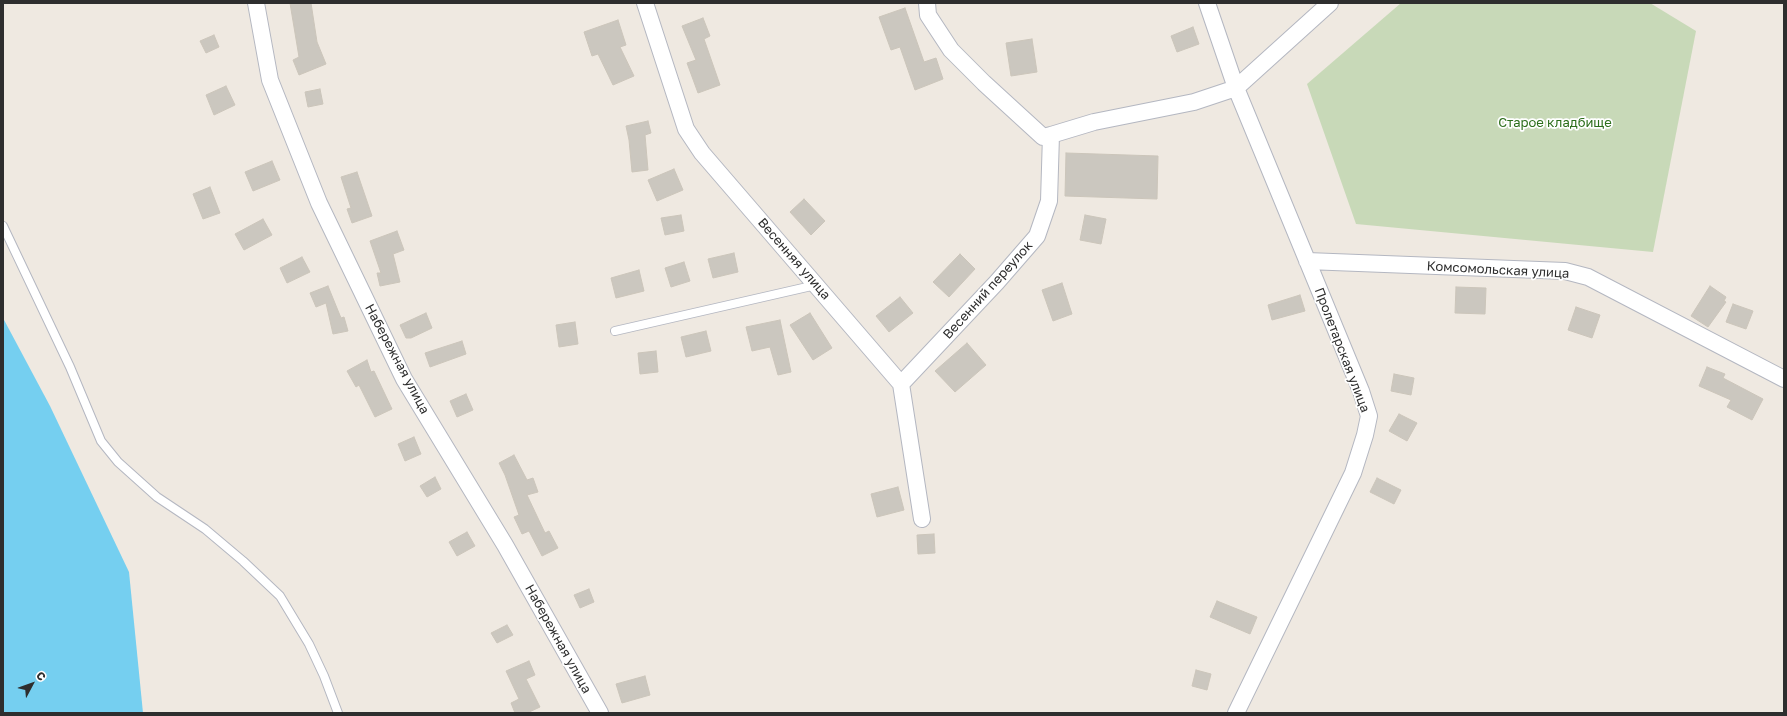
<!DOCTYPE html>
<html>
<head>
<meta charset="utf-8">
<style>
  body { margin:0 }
  #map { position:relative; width:1787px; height:716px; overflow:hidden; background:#efe9e1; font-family:"Golos Text",sans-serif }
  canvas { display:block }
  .frame { position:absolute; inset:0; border:4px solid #2e2e2e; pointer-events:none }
  .north { position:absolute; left:12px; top:664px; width:40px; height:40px; -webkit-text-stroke:3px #fff; paint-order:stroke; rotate:49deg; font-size:11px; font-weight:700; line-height:16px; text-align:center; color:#2e2e2e }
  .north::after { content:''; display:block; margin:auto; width:14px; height:18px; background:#2e2e2e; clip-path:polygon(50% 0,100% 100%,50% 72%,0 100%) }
</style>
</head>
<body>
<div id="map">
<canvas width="1787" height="716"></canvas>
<div class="frame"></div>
<div class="north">С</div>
</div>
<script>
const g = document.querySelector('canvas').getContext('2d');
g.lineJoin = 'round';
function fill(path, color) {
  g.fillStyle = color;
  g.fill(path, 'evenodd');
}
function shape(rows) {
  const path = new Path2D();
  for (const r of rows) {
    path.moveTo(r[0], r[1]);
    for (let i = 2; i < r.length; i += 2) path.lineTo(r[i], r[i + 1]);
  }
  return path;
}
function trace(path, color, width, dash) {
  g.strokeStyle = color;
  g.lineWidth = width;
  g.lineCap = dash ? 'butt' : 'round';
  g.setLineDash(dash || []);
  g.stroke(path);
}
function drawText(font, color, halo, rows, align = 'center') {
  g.font = font + ' "Golos Text",sans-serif';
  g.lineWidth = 3.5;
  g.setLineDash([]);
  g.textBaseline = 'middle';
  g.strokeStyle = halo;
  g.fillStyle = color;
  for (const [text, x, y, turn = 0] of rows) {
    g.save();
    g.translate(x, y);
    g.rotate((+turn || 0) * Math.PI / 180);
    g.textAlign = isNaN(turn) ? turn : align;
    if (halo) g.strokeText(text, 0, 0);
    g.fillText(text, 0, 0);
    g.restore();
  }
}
const cemetery = shape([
  [1401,3,1650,3,1696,31,1653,252,1356,224,1307,84]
]);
const water = shape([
  [3,318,50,406,129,572,143,713,3,713]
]);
const building = shape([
  [290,3,311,3,317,42,326,64,299,75,293,60,299,57,290,3],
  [905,8,924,62,936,58,943,79,915,90,900,47,891,50,879,17,905,8],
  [703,18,710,36,704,39,720,85,698,93,687,63,696,60,682,26,703,18],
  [618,20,626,45,620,47,634,76,613,85,598,54,592,56,584,32,618,20],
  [1193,27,1199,44,1177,52,1171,36,1193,27],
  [214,35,219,47,206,53,200,41,214,35],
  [1032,39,1037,72,1011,76,1006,43,1032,39],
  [226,86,235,105,214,115,206,95,226,86],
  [320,89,323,104,308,107,305,92,320,89],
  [648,121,651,133,645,135,648,170,632,172,629,140,626,126,648,121],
  [1066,153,1158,156,1157,199,1065,196,1066,153],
  [272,161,280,180,253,191,245,172,272,161],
  [674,169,683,190,657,201,648,180,674,169],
  [357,172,372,216,352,223,347,209,351,208,341,177,357,172],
  [210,187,220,213,203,219,193,194,210,187],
  [804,199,825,221,811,235,790,212,804,199],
  [681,215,684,231,665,235,661,218,681,215],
  [1085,215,1106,219,1101,244,1080,240,1085,215],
  [263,219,272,235,244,250,235,234,263,219],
  [397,231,404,250,393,254,400,282,380,286,377,273,381,273,370,241,397,231],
  [734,253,738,272,713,278,708,259,734,253],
  [960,254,975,269,949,297,933,282,960,254],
  [302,257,310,272,287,283,280,268,302,257],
  [684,262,690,281,671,287,665,268,684,262],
  [639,270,644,291,616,298,611,278,639,270],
  [1062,283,1072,314,1053,321,1042,290,1062,283],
  [328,286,341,318,344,317,348,331,333,334,326,303,316,307,310,293,328,286],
  [1710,286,1726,297,1724,301,1726,302,1708,327,1691,316,1710,286],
  [1456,287,1486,288,1485,314,1455,313,1456,287],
  [1300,295,1305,311,1272,320,1268,305,1300,295],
  [900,297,913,313,889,332,876,316,900,297],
  [1733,304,1753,311,1746,329,1726,322,1733,304],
  [1576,307,1600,315,1592,338,1568,330,1576,307],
  [426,313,432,328,411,338,406,338,400,325,426,313],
  [810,313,832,348,813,360,790,325,810,313],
  [780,320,791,372,778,375,770,347,752,351,746,327,780,320],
  [575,322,578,344,559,347,556,325,575,322],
  [706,331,711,351,686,357,681,337,706,331],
  [462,341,466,354,430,367,425,353,462,341],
  [967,343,986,365,955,392,935,371,967,343],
  [656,351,658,372,640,374,638,353,656,351],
  [367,360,371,372,374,371,392,409,375,417,359,385,356,387,347,371,367,360],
  [1707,367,1725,374,1723,378,1763,399,1752,420,1727,407,1731,400,1699,386,1707,367],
  [1394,374,1414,378,1411,395,1391,391,1394,374],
  [466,394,473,410,457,417,450,401,466,394],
  [1399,414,1417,423,1407,441,1389,431,1399,414],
  [414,437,421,454,405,461,398,444,414,437],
  [514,455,527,480,533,478,538,492,527,495,545,533,549,531,558,548,542,556,529,531,522,534,514,517,519,515,505,475,499,463,514,455],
  [435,477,441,489,427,497,420,486,435,477],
  [1377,478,1401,490,1394,504,1370,492,1377,478],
  [898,487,904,510,877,517,871,494,898,487],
  [467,532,475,546,457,556,449,542,467,532],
  [934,534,935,553,918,554,917,535,934,534],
  [589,589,594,602,580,608,574,595,589,589],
  [1217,601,1257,617,1250,634,1210,617,1217,601],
  [507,625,513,635,497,643,491,633,507,625],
  [529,661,535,675,526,679,540,707,527,713,515,713,511,703,519,699,506,671,529,661],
  [1196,670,1211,674,1207,690,1192,686,1196,670],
  [645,676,650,695,622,703,616,684,645,676]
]);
const service = shape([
  [3,226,70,367,101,441,118,462,157,497,205,529,243,561,280,596,309,644,324,676,338,713],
  [615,331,816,285]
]);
const minor = shape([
  [256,3,270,80,319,203,404,379,505,545,600,713],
  [645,3,686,129,702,153,901,384,922,519],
  [927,3,928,15,951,50,984,83,1043,137,1051,135],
  [1207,3,1236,88,1361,391,1369,416,1365,435,1353,473,1236,713],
  [1307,261,1565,271,1588,277,1784,379],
  [901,384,997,282,1037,236,1049,201,1051,135,1094,122,1194,102,1236,88,1330,3]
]);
const parkNames = [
  ["Старое кладбище",1555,123]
];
const streetNames = [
  ["Весенняя улица",794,259,49],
  ["Комсомольская улица",1498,270,3],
  ["Весенний переулок",988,290,-48],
  ["Пролетарская улица",1342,350,69],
  ["Набережная улица",397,359,62],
  ["Набережная улица",558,639,61]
];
fill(cemetery, '#c8d9b8');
fill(water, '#75cff0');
fill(building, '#cbc7bf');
trace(building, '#cbc5ba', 1);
trace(service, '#b4b7c1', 10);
trace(minor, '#b4b7c1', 18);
trace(service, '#fff', 8);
trace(minor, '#fff', 16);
drawText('13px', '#2c6e1b', '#fff', parkNames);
drawText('13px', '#2e2e2e', '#fff', streetNames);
</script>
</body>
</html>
